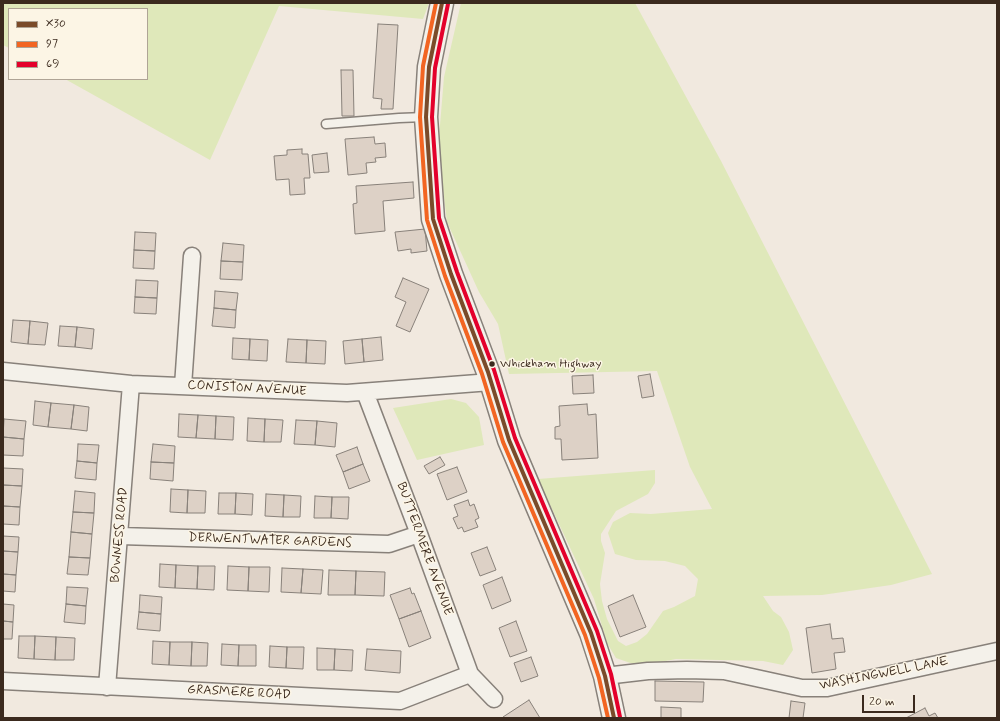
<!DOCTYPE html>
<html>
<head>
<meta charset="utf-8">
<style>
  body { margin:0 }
  #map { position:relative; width:1000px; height:721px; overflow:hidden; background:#f1e9df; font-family:Mynerve,sans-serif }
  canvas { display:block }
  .frame { position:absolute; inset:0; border:4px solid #3b2a1e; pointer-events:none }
  .legend { position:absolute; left:8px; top:8px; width:140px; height:72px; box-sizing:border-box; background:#fcf5e5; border:1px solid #afa495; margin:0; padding:5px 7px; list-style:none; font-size:12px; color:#3b2a1e }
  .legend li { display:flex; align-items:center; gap:8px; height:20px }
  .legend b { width:20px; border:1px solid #afa495 }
  .scale { position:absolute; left:862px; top:695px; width:53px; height:18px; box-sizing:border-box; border:2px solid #3b2a1e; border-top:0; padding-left:5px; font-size:12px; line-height:14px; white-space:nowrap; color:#3b2a1e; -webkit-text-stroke:3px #fcf5e5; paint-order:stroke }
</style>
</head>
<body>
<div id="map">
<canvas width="1000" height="721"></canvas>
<div class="frame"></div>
<ul class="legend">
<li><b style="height:5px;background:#7a4b2a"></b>X30</li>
<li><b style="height:5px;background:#f26522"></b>97</li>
<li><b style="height:5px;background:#e4002b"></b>69</li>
</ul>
<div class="scale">20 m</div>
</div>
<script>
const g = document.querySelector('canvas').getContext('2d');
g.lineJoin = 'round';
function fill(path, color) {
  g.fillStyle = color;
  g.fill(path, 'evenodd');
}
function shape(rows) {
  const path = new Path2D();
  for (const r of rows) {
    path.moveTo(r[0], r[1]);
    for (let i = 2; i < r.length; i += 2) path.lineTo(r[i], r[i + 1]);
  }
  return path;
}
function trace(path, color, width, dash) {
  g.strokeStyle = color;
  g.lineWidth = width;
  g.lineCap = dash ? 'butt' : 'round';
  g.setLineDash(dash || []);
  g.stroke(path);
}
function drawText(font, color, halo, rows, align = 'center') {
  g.font = font + ' Mynerve,sans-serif';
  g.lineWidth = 3;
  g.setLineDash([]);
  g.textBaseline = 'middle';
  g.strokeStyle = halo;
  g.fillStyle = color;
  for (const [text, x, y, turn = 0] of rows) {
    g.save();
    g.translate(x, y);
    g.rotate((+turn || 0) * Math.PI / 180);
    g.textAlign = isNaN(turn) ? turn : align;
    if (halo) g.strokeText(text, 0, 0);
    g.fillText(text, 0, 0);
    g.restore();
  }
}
const green = shape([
  [3,3,429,3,423,19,279,6,210,160,65,79,147,79,147,9,9,9,9,48,3,45],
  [461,3,635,3,721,161,932,574,891,585,822,595,763,596,773,611,781,617,789,632,793,650,783,665,763,661,676,659,639,666,616,658,607,643,594,599,538,479,655,470,655,483,648,494,616,511,601,534,601,541,605,553,600,584,602,601,607,619,618,641,626,646,637,642,647,634,663,611,674,607,695,596,698,579,685,566,665,561,636,560,615,554,608,533,613,522,630,513,651,514,712,509,690,467,657,371,509,374,498,324,479,292,447,222,438,149,444,77],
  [451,399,466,403,479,417,484,445,417,460,393,408]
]);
const building = shape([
  [378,24,398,25,393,109,381,109,382,99,373,98,378,24],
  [341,70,353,70,354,116,342,116,341,70],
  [374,137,375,144,385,143,386,157,375,158,376,162,366,163,367,173,348,175,345,139,374,137],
  [302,149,302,154,308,154,310,178,304,178,305,194,290,195,289,179,276,180,274,156,287,155,287,150,302,149],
  [327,153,329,172,314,173,312,155,327,153],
  [413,182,414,198,383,201,385,231,355,234,353,204,357,203,356,186,413,182],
  [425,229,427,251,411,253,411,249,398,251,395,232,425,229],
  [135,232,156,233,155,251,134,250,135,232],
  [223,243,244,245,243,262,221,261,223,243],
  [134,250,155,251,154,269,133,268,134,250],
  [221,261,243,262,242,280,220,279,221,261],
  [403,278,429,289,410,332,396,326,406,302,395,297,403,278],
  [136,280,158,281,157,298,135,297,136,280],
  [215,291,238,293,236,310,214,308,215,291],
  [135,297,157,298,156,314,134,313,135,297],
  [214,308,236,310,235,328,212,326,214,308],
  [13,320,30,321,28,344,11,342,13,320],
  [30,321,48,323,45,345,28,344,30,321],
  [60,326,77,327,75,347,58,346,60,326],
  [77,327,94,329,92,349,75,347,77,327],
  [381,337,383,360,364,362,362,339,381,337],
  [233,338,250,339,249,360,232,359,233,338],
  [250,339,268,340,267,361,249,360,250,339],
  [288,339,307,340,306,363,286,362,288,339],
  [362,339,364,362,345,364,343,341,362,339],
  [307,340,326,341,325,364,306,363,307,340],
  [650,374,654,396,642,398,638,376,650,374],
  [593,375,594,393,573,394,572,376,593,375],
  [35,401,51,403,48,427,33,425,35,401],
  [51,403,74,405,71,429,48,427,51,403],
  [587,404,588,415,596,414,598,458,562,460,561,439,555,439,555,427,560,426,559,406,587,404],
  [74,405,89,407,87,431,71,429,74,405],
  [179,414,198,415,196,438,178,437,179,414],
  [198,415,216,416,215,439,196,438,198,415],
  [216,416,234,417,233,440,215,439,216,416],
  [248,418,265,419,264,442,247,441,248,418],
  [4,419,26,421,24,439,3,437,4,419],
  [265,419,283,420,281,442,264,442,265,419],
  [296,420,317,421,315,445,294,444,296,420],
  [317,421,337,423,335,447,315,445,317,421],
  [3,437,24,439,23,456,3,455,3,437],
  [78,444,99,445,97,463,77,461,78,444],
  [153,444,175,446,174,463,151,462,153,444],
  [357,447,363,464,343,472,336,455,357,447],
  [440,457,445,465,429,474,424,466,440,457],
  [77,461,97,463,96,480,75,478,77,461],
  [151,462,174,463,173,481,150,479,151,462],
  [363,464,370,481,349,489,343,472,363,464],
  [457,467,467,492,447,500,437,474,457,467],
  [3,468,23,469,22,486,3,485,3,468],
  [3,485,22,486,20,507,3,506,3,485],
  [171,489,188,490,187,513,170,512,171,489],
  [188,490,206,491,205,513,187,513,188,490],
  [75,491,95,493,94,513,73,512,75,491],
  [219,493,236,493,235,514,218,514,219,493],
  [236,493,253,494,252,515,235,514,236,493],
  [266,494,284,495,283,517,265,516,266,494],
  [284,495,301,496,300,517,283,517,284,495],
  [315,496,332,497,331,518,314,518,315,496],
  [332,497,349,497,348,519,331,518,332,497],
  [468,500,470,506,474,504,479,518,475,520,478,527,464,532,462,527,458,529,453,518,458,516,454,505,468,500],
  [3,506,20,507,19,525,3,524,3,506],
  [73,512,94,513,92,534,71,532,73,512],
  [71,532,92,534,90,558,69,557,71,532],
  [3,536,19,537,18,552,3,551,3,536],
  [487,547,496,570,480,576,471,553,487,547],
  [3,551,18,552,16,575,3,574,3,551],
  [69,557,90,558,88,575,67,574,69,557],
  [160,564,176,565,175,588,159,587,160,564],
  [176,565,198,566,197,589,175,588,176,565],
  [198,566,215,566,214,590,197,589,198,566],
  [228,566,249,567,248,591,227,590,228,566],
  [249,567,270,567,269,592,248,591,249,567],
  [282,568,303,569,301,593,281,592,282,568],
  [303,569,323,570,321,594,301,593,303,569],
  [329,570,356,571,355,595,328,595,329,570],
  [356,571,385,572,384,596,355,595,356,571],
  [3,574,16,575,15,592,3,591,3,574],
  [502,577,511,601,492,609,483,585,502,577],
  [67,587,88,588,86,606,66,604,67,587],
  [410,588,412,594,414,593,421,611,399,619,390,595,410,588],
  [140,595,162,597,161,614,139,612,140,595],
  [633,595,646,627,620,637,608,606,633,595],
  [3,604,14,605,13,622,3,621,3,604],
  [66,604,86,606,85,624,64,622,66,604],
  [421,611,431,638,409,647,399,619,421,611],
  [139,612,161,614,160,631,137,629,139,612],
  [3,621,13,622,12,639,3,639,3,621],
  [516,621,527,651,510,657,499,628,516,621],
  [830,624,832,639,843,638,845,652,834,653,836,669,812,673,806,628,830,624],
  [19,636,35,636,34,659,18,658,19,636],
  [35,636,56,637,55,660,34,659,35,636],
  [56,637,75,638,74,660,55,660,56,637],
  [153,641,170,642,169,665,152,664,153,641],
  [170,642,192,642,191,666,169,665,170,642],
  [192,642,208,643,207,666,191,666,192,642],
  [222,644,239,645,238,666,221,665,222,644],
  [239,645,256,645,256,666,238,666,239,645],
  [270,646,287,647,286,668,269,667,270,646],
  [287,647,304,647,303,669,286,668,287,647],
  [317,648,335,649,334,670,317,670,317,648],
  [335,649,353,650,352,671,334,670,335,649],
  [367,649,401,651,400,673,365,670,367,649],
  [531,657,538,676,521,682,514,663,531,657],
  [655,681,704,682,703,702,655,701,655,681],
  [529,700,540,718,503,718,503,717,529,700],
  [791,701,805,703,803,718,789,718,791,701],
  [661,707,681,708,681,718,661,718,661,707],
  [925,708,929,716,935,713,938,718,906,718,925,708]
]);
const lane = shape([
  [326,124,399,118,425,117]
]);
const street = shape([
  [3,371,131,384,347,393,491,382],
  [183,386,192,256],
  [365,392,419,534,470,674,494,699],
  [120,536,389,544,419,534],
  [605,676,648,671,687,670,724,671,802,688,827,688,997,651],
  [3,681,400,701,470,674],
  [107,687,131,384]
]);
const secondary = shape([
  [442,3,429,67,426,117,433,219,451,274,488,372,509,440,591,633,605,676,614,718]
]);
const bus1 = shape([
  [442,3,429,67,426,117,433,219,451,274,488,372,509,440,591,633,605,676,614,718]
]);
const bus2 = shape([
  [436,3,423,66,420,117,427,220,445,276,482,374,503,442,585,635,599,678,608,718]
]);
const bus3 = shape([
  [448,4,435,68,432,117,439,218,457,272,494,370,515,438,597,631,611,674,620,717]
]);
const markers = [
  [492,364,3.5,"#3b2a1e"]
];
const busNames = [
  ["Whickham Highway",500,364]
];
const streetNames = [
  ["CONISTON AVENUE",247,389,3],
  ["BOWNESS ROAD",120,535,-85],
  ["DERWENTWATER GARDENS",270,541,2],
  ["BUTTERMERE AVENUE",424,549,70],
  ["WASHINGWELL LANE",884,674,-11],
  ["GRASMERE ROAD",239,693,3]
];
fill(green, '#dfe8ba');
fill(building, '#ddd1c6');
trace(building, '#88817a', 1);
trace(lane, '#88817a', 11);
trace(street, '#88817a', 19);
trace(secondary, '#88817a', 25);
trace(lane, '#f4f1ea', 8);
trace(street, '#f4f1ea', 16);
trace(secondary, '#f4f1ea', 22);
trace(bus1, '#7a4b2a', 4);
trace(bus2, '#f26522', 4);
trace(bus3, '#e4002b', 4);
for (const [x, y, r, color] of markers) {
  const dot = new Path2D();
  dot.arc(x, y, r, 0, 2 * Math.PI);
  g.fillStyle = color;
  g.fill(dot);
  trace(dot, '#fcf5e5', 1.5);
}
drawText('12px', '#3b2a1e', '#fcf5e5', busNames, 'left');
drawText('13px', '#3b2a1e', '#fcf5e5', streetNames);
</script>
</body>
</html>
